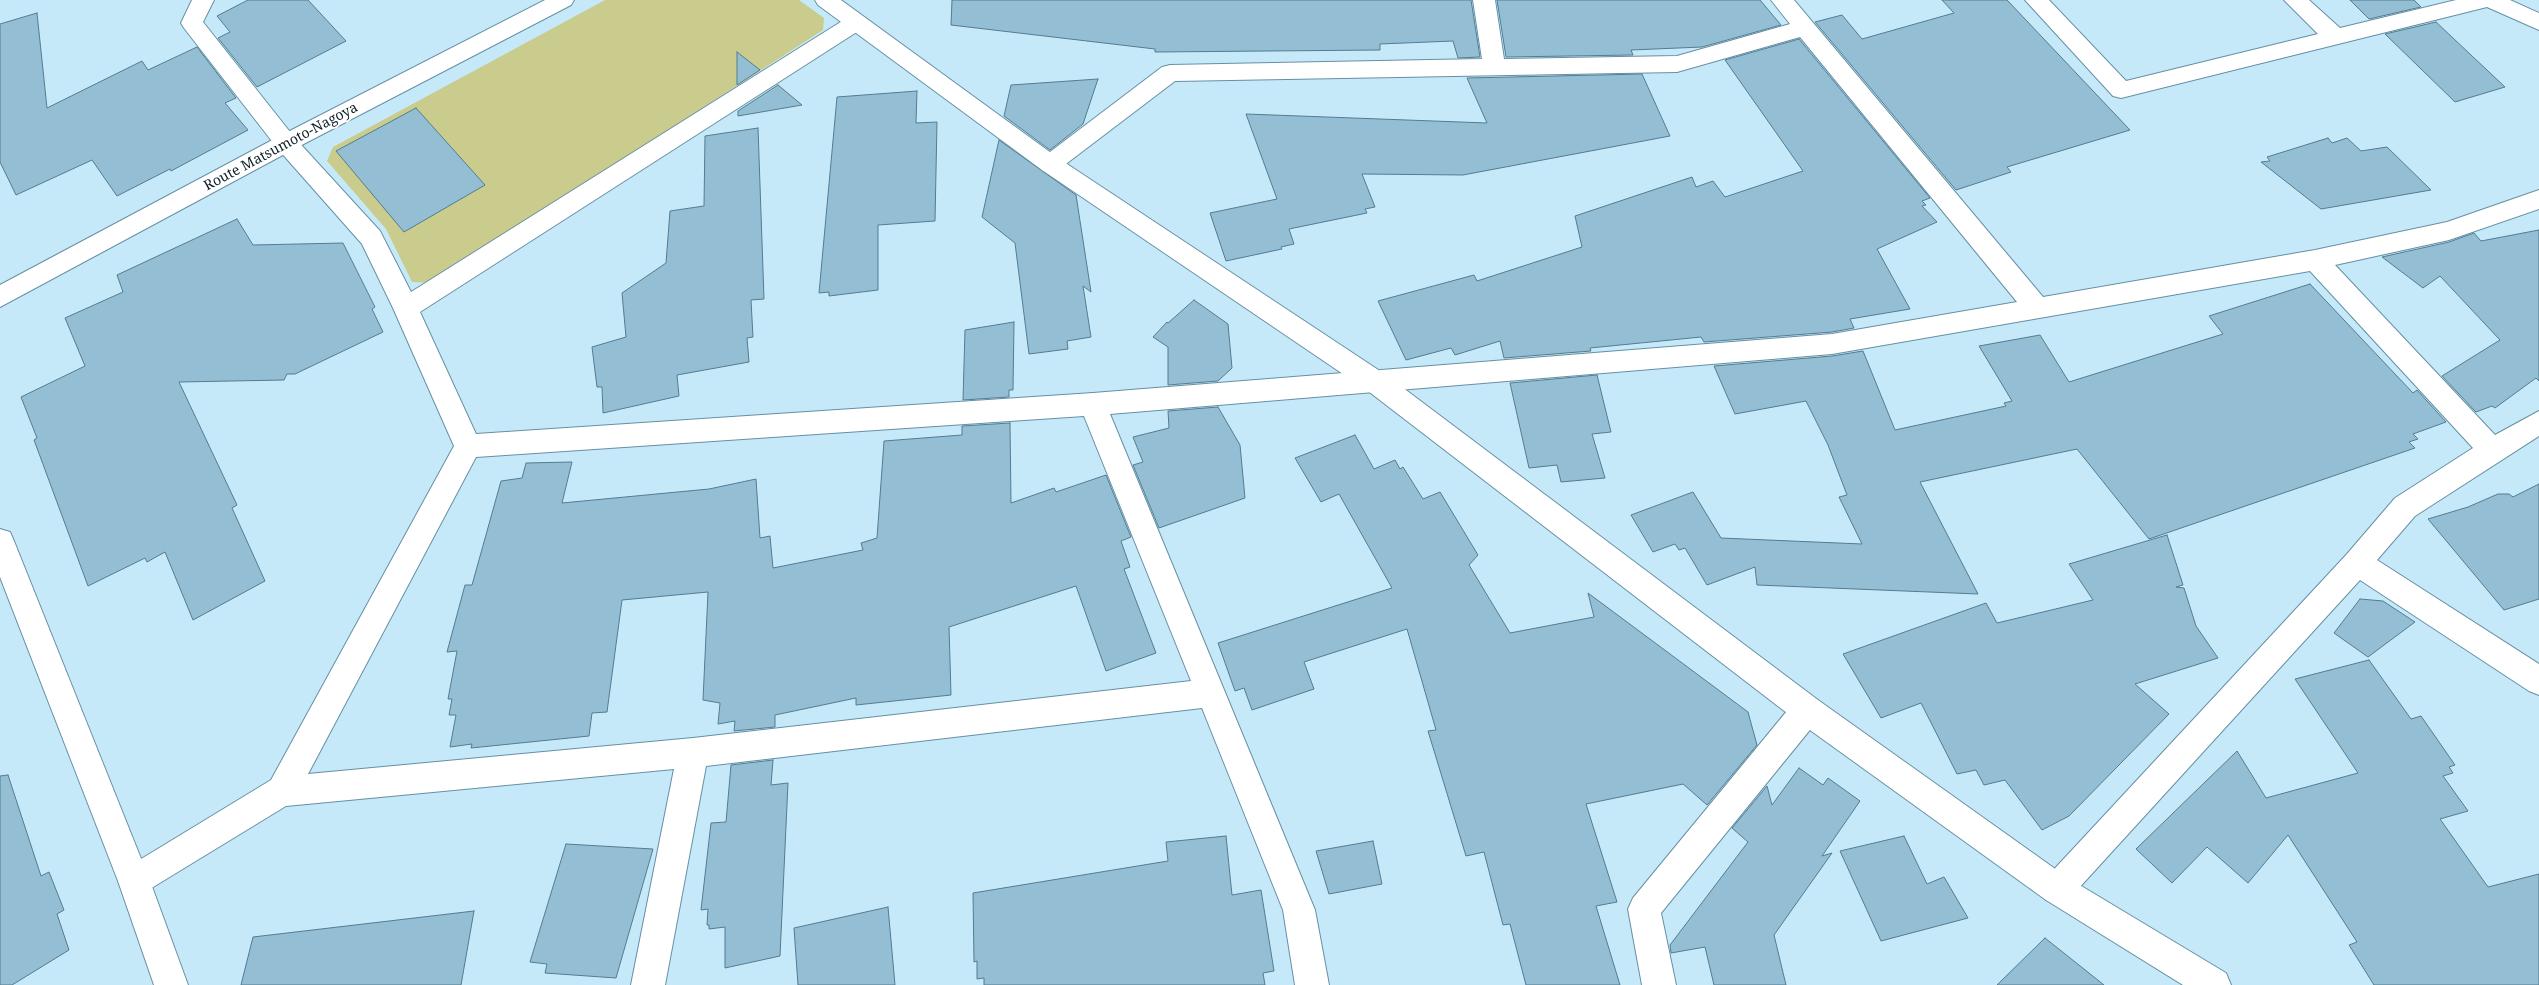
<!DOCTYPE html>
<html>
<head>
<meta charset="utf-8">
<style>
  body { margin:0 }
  canvas { display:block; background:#c6e9fa }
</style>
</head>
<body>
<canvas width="2539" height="985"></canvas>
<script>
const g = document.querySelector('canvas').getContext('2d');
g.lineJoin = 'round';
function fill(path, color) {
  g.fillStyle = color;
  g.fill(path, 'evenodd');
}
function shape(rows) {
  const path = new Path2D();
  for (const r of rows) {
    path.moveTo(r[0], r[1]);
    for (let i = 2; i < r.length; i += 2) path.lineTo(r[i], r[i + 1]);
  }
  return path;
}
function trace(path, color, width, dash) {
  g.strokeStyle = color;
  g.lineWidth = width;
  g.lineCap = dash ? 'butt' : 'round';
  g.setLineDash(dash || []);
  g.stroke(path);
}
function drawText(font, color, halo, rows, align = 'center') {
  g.font = font + ' "Noto Serif",serif';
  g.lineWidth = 4;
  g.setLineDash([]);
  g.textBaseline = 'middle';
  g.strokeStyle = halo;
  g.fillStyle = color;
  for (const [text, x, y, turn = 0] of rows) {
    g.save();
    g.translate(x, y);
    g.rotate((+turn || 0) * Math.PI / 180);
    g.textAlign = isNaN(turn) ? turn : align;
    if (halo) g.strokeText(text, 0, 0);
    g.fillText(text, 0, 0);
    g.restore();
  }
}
const green = shape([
  [605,0,799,0,824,18,823,30,432,283,412,282,386,229,327,161,333,147]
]);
const building = shape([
  [248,0,308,0,346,41,257,87,218,38,230,32,217,16,248,0],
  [952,0,1471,0,1480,57,1458,58,1453,41,1380,44,1380,50,1155,52,1155,49,951,25,952,0],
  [1497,0,1760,0,1781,25,1702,47,1631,50,1633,55,1506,57,1497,0],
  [1942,0,2007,0,2130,130,2007,167,2011,172,1956,190,1815,22,1842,15,1862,39,1954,13,1942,0],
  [2350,0,2414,0,2421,7,2369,19,2350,0],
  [37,13,47,108,142,61,148,70,197,47,236,98,225,103,248,130,171,171,170,169,117,196,92,160,16,195,0,162,0,24,37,13],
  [2436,22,2505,87,2455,102,2385,34,2436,22],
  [1799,39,1930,198,1922,201,1926,205,1922,206,1937,222,1877,249,1910,309,1850,319,1854,328,1832,332,1704,342,1701,337,1590,348,1591,351,1504,358,1500,341,1455,355,1451,348,1406,360,1378,301,1474,275,1477,281,1582,247,1575,216,1692,177,1696,187,1713,181,1725,197,1803,171,1725,60,1799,39],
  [737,52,760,70,737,85,737,52],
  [1642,74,1670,136,1463,175,1362,174,1375,207,1365,209,1367,213,1289,229,1294,244,1281,247,1282,249,1226,261,1210,213,1277,199,1246,114,1487,123,1467,78,1642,74],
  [1098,79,1083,124,1050,150,1004,116,1011,85,1098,79],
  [778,85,802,105,738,116,738,111,778,85],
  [917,91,916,123,937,122,935,221,878,225,878,290,829,296,829,292,819,293,837,97,917,91],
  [416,108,485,185,404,232,336,151,416,108],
  [758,128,764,299,751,300,753,337,747,338,749,362,677,375,679,396,603,413,602,387,597,387,592,347,626,337,622,293,666,263,670,211,704,206,705,136,758,128],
  [2328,138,2332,143,2347,138,2361,151,2387,147,2431,190,2321,209,2261,162,2270,161,2267,157,2328,138],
  [999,140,1076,195,1091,292,1083,286,1091,337,1067,341,1068,349,1029,354,1015,243,982,217,999,140],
  [237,219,253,245,343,243,375,307,372,309,383,332,295,374,287,374,284,380,179,382,237,505,232,508,265,581,193,620,165,552,147,562,145,558,88,586,34,440,37,438,21,397,85,366,65,318,123,292,117,275,237,219],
  [2539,230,2539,381,2536,378,2495,408,2492,406,2476,412,2442,376,2500,340,2440,276,2423,288,2382,257,2449,242,2474,233,2481,241,2539,230],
  [2310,284,2413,393,2417,390,2446,422,2413,434,2418,439,2409,442,2415,448,2149,539,2077,449,1920,482,1978,594,1757,585,1755,567,1707,585,1685,548,1679,550,1675,544,1653,552,1631,515,1693,492,1721,538,1862,544,1839,497,1847,495,1828,445,1806,401,1735,414,1714,366,1832,356,1863,351,1895,430,2006,406,2004,403,2012,401,1979,346,2040,335,2069,382,2223,334,2209,316,2310,284],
  [1194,300,1228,324,1232,368,1218,381,1168,385,1168,347,1153,337,1167,322,1168,323,1194,300],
  [1014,322,1013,390,1009,390,1009,397,963,400,965,330,1014,322],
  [1597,375,1611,432,1592,434,1605,478,1561,482,1557,465,1529,468,1510,383,1597,375],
  [1218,407,1240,445,1245,498,1159,528,1133,465,1143,462,1133,437,1169,428,1168,411,1218,407],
  [1010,423,1011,503,1054,488,1056,492,1106,475,1131,537,1121,541,1130,567,1124,569,1156,653,1106,671,1076,586,949,627,951,695,856,705,856,698,775,715,775,727,734,731,735,721,718,724,720,703,703,700,708,592,622,600,607,712,592,713,589,736,471,748,472,744,450,747,456,715,449,715,452,699,448,699,457,651,447,652,465,585,472,585,501,481,522,478,526,463,572,462,562,503,709,489,756,479,760,538,770,536,773,568,863,550,861,543,877,538,884,441,962,435,962,426,1010,423],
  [1355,435,1374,469,1395,460,1400,469,1403,467,1423,499,1440,492,1478,555,1469,565,1510,633,1594,617,1588,593,1748,712,1757,745,1707,805,1683,784,1586,804,1617,902,1596,906,1620,985,1526,985,1510,924,1503,925,1484,852,1466,856,1428,731,1436,730,1407,629,1304,662,1314,689,1252,710,1244,688,1235,691,1218,643,1392,588,1339,494,1321,502,1295,458,1355,435],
  [2539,484,2539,599,2504,610,2428,519,2468,507,2498,494,2509,494,2513,497,2539,484],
  [2167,535,2183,585,2176,587,2184,588,2196,626,2218,658,2135,684,2169,714,2069,816,2042,830,2005,780,1984,785,1976,770,1957,774,1921,703,1881,718,1843,654,1986,603,1997,623,2093,600,2069,564,2167,535],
  [2360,599,2383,601,2415,622,2368,657,2334,633,2360,599],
  [2369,660,2411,719,2421,716,2455,765,2449,767,2453,773,2443,776,2468,811,2440,819,2488,887,2539,874,2539,985,2374,985,2349,945,2357,942,2288,835,2248,883,2207,847,2172,883,2136,849,2237,751,2266,798,2358,773,2295,679,2369,660],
  [773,760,771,785,788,783,780,956,725,968,725,927,709,929,709,925,707,925,708,909,701,910,711,823,726,822,731,765,773,760],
  [1799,768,1823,785,1828,778,1860,801,1822,856,1832,853,1774,935,1786,985,1714,985,1705,947,1671,953,1670,945,1748,842,1732,828,1767,786,1772,805,1799,768],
  [8,775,41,876,49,872,64,910,57,914,69,950,12,985,0,985,0,776,8,775],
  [1226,836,1232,895,1261,890,1274,971,1263,973,1265,985,984,985,984,978,977,979,977,961,974,962,973,893,1168,861,1166,842,1226,836],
  [1904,836,1927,884,1944,877,1968,918,1881,941,1840,851,1904,836],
  [1373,841,1382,884,1329,894,1316,851,1373,841],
  [566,844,653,849,616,978,545,973,547,964,530,962,566,844],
  [888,907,895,985,798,985,794,928,888,907],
  [474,911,461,985,241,985,253,937,474,911],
  [2045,938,2104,985,1997,985,2045,938]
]);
const street = shape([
  [192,0,214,0,203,22,294,137,380,231,411,292,847,18,855,15,863,18,866,23,863,28,420,312,476,434,1093,393,1832,334,2017,302,1800,37,1677,72,1175,81,1058,170,1050,173,1042,170,1038,164,1042,158,1162,67,1170,65,1482,59,1473,0,1495,0,1504,59,1677,56,1790,24,1771,0,1794,0,2043,297,2315,250,2447,222,2539,190,2539,209,2449,240,2335,265,2495,435,2539,411,2539,436,2415,516,2377,560,2539,664,2539,695,2529,691,2360,580,2068,900,2057,905,2046,900,2041,889,2046,878,2347,554,2395,498,2473,448,2310,271,1832,354,1110,414,1315,910,1329,985,1295,985,1283,910,1202,708,706,766,665,985,631,985,674,769,286,806,145,892,134,897,123,892,118,881,123,870,271,780,454,446,393,308,362,244,278,149,184,28,181,23,192,0],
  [1084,416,1191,681,693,738,308,774,476,457,1084,416],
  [2025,0,2049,0,2126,81,2318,34,2284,0,2309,0,2340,28,2456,0,2510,0,2539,13,2539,30,2487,7,2121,98,2113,96,2025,0],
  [1807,696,1818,700,1822,710,1818,720,1661,913,1676,985,1642,985,1628,909,1633,898,1796,700,1807,696]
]);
const secondary = shape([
  [545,0,574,0,571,5,294,149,0,307,0,285,278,137,545,0],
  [815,0,841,0,1058,158,1386,375,1818,700,2068,878,2226,973,2231,985,2183,985,2046,900,1796,720,1368,391,1042,170,818,5,815,0],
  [0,529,10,532,14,541,150,881,188,985,154,985,118,881,0,577,0,529]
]);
const streetNames = [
  ["Route Matsumoto-Nagoya",281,147,-28]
];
fill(green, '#cacc8e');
fill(building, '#93bed3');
trace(building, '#537c90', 1);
trace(street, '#6690a4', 2);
trace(secondary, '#6690a4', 2);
fill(street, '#fff');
fill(secondary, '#fff');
drawText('14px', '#0d1e26', '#fff', streetNames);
</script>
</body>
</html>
